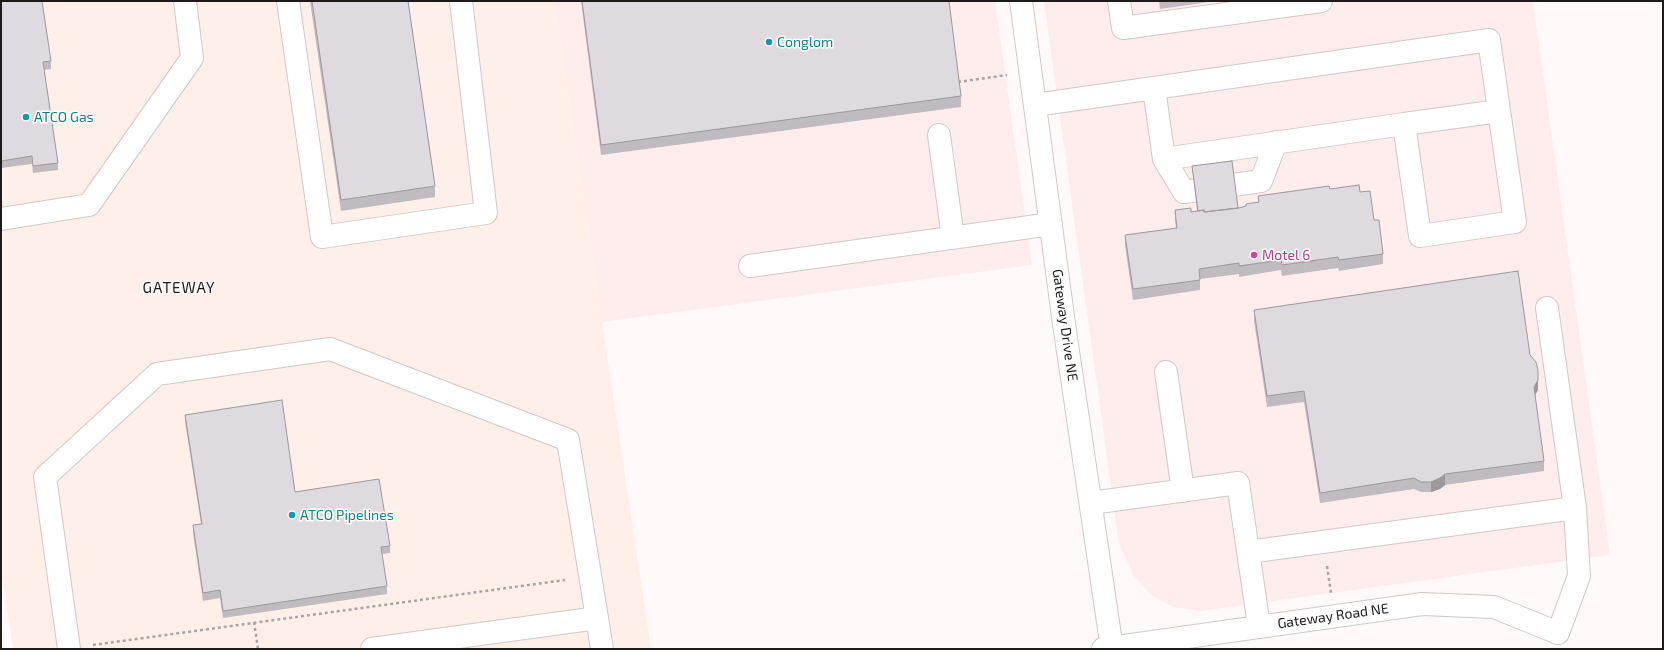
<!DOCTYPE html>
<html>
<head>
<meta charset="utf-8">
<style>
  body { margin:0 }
  #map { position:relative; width:1664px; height:650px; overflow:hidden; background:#fffaf9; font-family:"Exo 2",sans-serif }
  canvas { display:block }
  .frame { position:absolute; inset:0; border:2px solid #1d1a19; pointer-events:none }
</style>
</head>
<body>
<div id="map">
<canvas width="1664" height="650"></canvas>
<div class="frame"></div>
</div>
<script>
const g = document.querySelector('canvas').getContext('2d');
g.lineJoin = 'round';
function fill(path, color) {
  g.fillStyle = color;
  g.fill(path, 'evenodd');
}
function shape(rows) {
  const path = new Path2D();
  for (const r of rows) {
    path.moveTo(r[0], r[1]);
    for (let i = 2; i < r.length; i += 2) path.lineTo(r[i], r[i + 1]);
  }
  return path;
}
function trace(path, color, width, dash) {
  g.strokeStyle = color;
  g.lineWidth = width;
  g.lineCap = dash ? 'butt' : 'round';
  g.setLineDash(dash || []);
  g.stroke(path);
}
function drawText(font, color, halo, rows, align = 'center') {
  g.font = font + ' "Exo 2",sans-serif';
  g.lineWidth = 3;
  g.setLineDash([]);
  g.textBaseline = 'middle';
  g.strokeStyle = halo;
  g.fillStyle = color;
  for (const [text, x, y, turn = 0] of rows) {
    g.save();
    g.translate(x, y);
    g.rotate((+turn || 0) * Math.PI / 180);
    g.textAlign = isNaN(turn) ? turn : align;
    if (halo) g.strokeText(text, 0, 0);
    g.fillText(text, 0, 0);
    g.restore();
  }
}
const commercial = shape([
  [554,1,995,1,1032,265,602,322],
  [1044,1,1533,1,1610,555,1200,611,1173,607,1151,595,1134,576,1119,544]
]);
const built = shape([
  [1,1,554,1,651,649,13,649,1,568]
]);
const path = shape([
  [958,82,1007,75],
  [1327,566,1331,593],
  [254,622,258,649],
  [93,645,565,580]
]);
const minor = shape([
  [288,1,322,237,486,213,461,1],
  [1021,1,1064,324,1112,649],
  [1119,1,1123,28,1321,1],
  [1035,105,1154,88,1489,40,1515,222,1420,236,1404,124,1164,159,1154,88],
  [1404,124,1499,111],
  [939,135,953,238],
  [1164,159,1184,192,1261,181,1276,142],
  [1,219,89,205,192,58,185,1],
  [750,266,1051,224],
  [1166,372,1183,491],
  [1091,503,1238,483,1259,626],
  [1248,552,1575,508],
  [69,649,45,477,157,374,330,349,568,440,597,618],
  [372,649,597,618,602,649],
  [1103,649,1422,604,1494,607,1558,633,1579,576,1575,508,1547,308]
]);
const wall = shape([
  [1,1,51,61,51,69,44,70,58,163,58,170,33,173,32,164,1,168],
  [310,1,408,1,435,186,435,197,341,211],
  [581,1,949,1,961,96,961,107,601,155],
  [1159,1,1216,1,1160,9],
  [1192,166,1238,208,1246,206,1258,202,1258,196,1330,189,1360,192,1374,220,1383,254,1383,264,1339,271,1338,268,1282,276,1281,270,1239,277,1239,274,1200,279,1200,290,1133,300,1125,246,1125,235,1176,228,1175,220,1175,210,1191,212,1197,211],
  [1254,310,1530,355,1538,380,1538,390,1535,395,1544,461,1544,471,1445,485,1440,489,1431,492,1421,492,1414,489,1320,503,1304,402,1267,407,1254,321],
  [185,415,295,492,390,546,390,553,382,554,387,586,387,594,223,618,220,598,203,601,193,533,193,525,201,524,185,422]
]);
const shadedWall = shape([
  [1538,370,1538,390,1534,397,1534,387],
  [1445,474,1445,485,1440,489,1431,492,1431,482]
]);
const building = shape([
  [1,1,42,1,51,61,43,62,58,163,33,166,32,156,1,161,1,1],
  [312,1,408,1,435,186,341,200,312,1],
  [582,1,949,1,961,96,601,145,582,1],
  [1232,161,1238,208,1204,212,1204,210,1198,211,1192,166,1232,161],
  [1359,185,1360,192,1370,191,1374,220,1379,220,1383,254,1339,260,1338,257,1282,265,1281,260,1239,266,1239,263,1199,269,1200,280,1133,289,1125,235,1177,228,1175,210,1191,208,1191,212,1204,210,1204,212,1239,208,1246,206,1246,204,1259,202,1258,196,1329,186,1330,189,1359,185],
  [1518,271,1530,355,1536,362,1538,370,1538,380,1534,387,1544,461,1445,474,1440,478,1431,482,1421,482,1414,478,1320,493,1304,391,1267,396,1254,310,1518,271],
  [282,400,295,492,379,479,390,546,381,547,387,586,223,611,220,590,203,593,193,525,202,524,185,415,282,400]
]);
const markers = [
  [769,42,4,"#0f9aa8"],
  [26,117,4,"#0f9aa8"],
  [1254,255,4,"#d1479c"],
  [292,515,4,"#0f9aa8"]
];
const cultureNames = [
  ["Conglom",777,42],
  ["ATCO Gas",34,117],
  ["ATCO Pipelines",300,515]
];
const hotelNames = [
  ["Motel 6",1262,255]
];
const streetNames = [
  ["Gateway Drive NE",1065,325,82],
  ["Gateway Road NE",1333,616,-8]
];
const neighbourhoodNames = [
  ["GATEWAY",179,288]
];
fill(commercial, '#feedec');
fill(built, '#feefe9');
trace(minor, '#cfc8c5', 24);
trace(path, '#a9a5a4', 2.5, [3, 3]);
trace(minor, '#fff', 22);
fill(wall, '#c0bbc0');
fill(shadedWall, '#9c999c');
fill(building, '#dfdadf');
trace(building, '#9c999c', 1);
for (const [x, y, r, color] of markers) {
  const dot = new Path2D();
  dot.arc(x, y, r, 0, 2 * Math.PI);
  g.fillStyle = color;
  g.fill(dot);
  trace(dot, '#fff', 1.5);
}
drawText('14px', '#0d838f', '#fff', cultureNames, 'left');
drawText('14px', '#b23c85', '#fff', hotelNames, 'left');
drawText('14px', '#1d1a19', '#fff', streetNames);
g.letterSpacing = '1px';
drawText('15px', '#1d1a19', '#fff', neighbourhoodNames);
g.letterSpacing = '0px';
</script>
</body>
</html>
